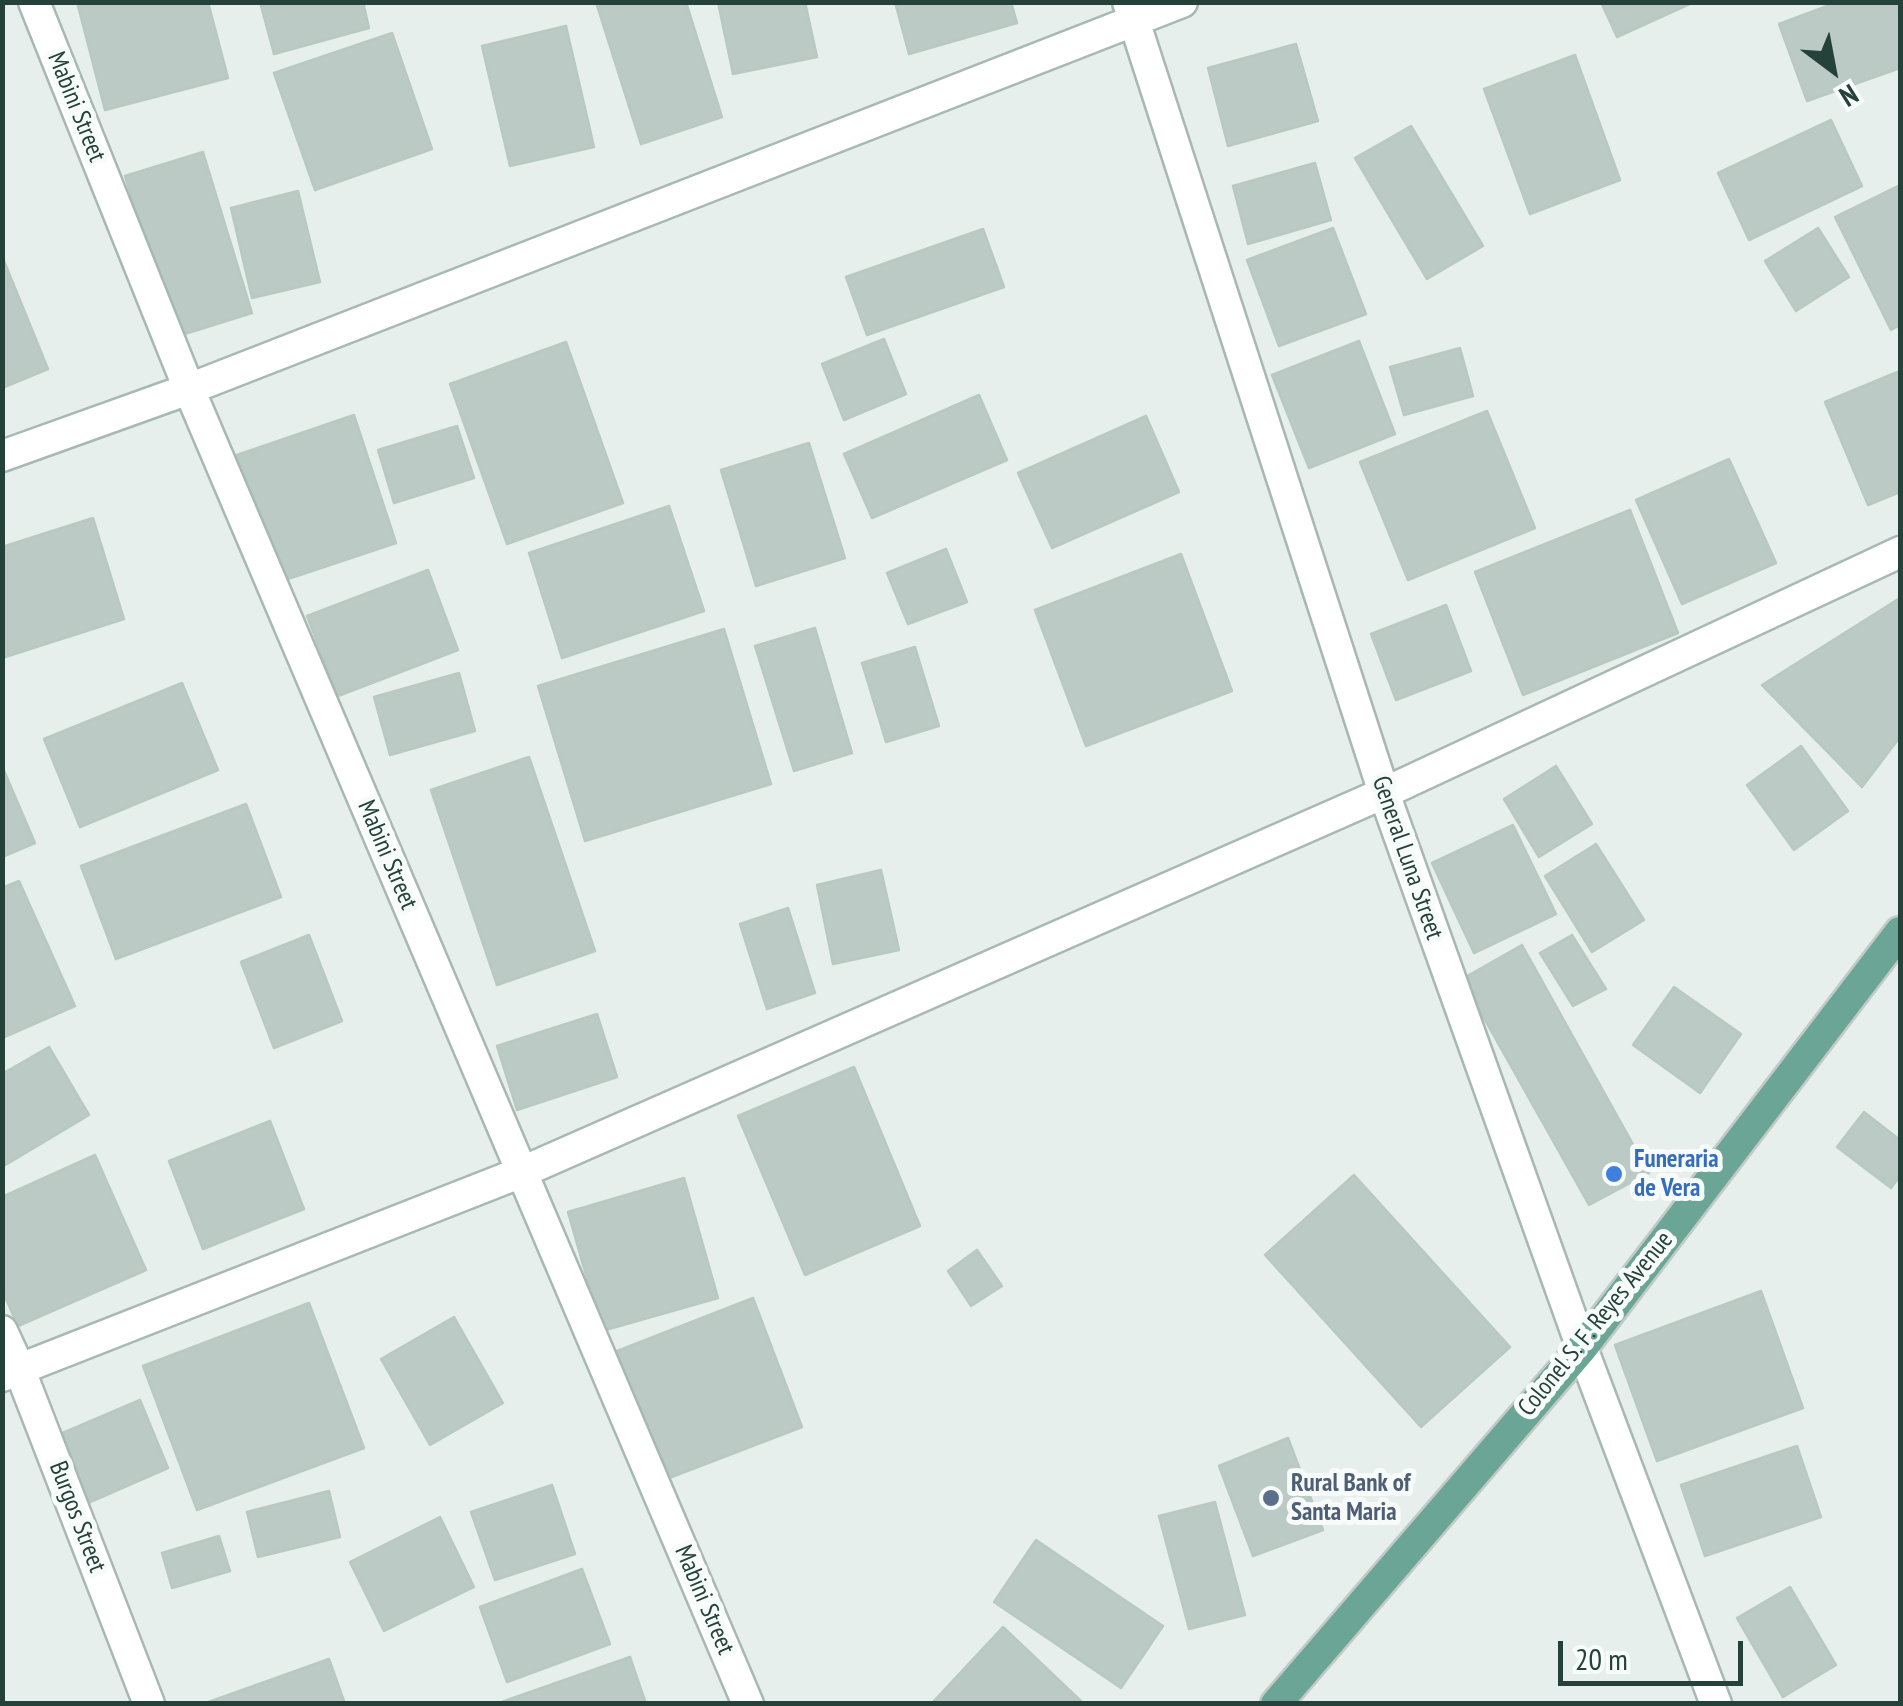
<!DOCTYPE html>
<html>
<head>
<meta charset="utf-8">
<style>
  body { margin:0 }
  #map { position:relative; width:1903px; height:1706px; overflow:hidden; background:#e6efeb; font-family:"PT Sans Narrow",sans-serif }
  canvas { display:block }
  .frame { position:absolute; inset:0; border:5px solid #24423a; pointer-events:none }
  .north { position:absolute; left:1783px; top:20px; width:100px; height:100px; -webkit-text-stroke:8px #f7fbf9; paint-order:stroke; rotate:148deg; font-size:28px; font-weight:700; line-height:40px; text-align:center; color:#24423a }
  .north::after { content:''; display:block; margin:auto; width:35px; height:45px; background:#24423a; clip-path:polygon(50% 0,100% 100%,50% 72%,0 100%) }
  .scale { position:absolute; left:1558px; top:1641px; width:185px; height:45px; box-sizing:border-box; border:5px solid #24423a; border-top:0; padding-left:12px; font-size:30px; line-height:35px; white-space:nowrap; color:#24423a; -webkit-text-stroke:8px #f7fbf9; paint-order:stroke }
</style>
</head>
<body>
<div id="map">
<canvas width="1903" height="1706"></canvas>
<div class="frame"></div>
<div class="north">N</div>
<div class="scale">20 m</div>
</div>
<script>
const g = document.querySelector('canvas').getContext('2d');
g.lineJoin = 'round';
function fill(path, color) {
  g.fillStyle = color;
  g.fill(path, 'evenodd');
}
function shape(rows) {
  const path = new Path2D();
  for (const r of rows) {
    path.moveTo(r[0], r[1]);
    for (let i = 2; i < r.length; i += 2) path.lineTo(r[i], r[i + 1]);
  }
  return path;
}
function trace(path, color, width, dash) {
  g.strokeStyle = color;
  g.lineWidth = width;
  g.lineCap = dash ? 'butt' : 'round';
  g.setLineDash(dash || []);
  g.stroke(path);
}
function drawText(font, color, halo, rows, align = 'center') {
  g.font = font + ' "PT Sans Narrow",sans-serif';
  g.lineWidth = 10;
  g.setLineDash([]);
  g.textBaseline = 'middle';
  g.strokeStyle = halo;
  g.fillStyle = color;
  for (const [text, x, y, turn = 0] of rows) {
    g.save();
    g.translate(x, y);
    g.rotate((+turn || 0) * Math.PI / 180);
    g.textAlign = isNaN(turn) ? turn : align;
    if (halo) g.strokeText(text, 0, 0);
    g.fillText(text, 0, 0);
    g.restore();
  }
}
const building = shape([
  [77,2,208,2,228,78,105,110,77,2],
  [260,2,363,2,369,28,274,54,260,2],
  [596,2,686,2,722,117,641,144,596,2],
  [718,2,805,2,817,57,733,74,718,2],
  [895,2,1011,2,1017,23,909,54,895,2],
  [1601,2,1694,2,1617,37,1601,2],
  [1838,2,1896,2,1900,16,1900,68,1807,101,1779,24,1838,2],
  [566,26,594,147,510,166,482,46,566,26],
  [392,33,432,149,315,190,274,73,392,33],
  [1296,44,1318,121,1228,146,1208,68,1296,44],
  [1575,55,1620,180,1530,214,1484,89,1575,55],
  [1831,120,1862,186,1749,240,1718,173,1831,120],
  [1411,126,1483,246,1427,279,1355,158,1411,126],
  [203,152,252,313,175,337,125,176,203,152],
  [1315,163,1331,220,1248,244,1233,186,1315,163],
  [1900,185,1900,325,1891,330,1835,217,1900,185],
  [298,191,320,282,252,298,231,208,298,191],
  [1333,228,1366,314,1279,346,1247,260,1333,228],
  [1818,228,1849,277,1796,311,1765,261,1818,228],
  [983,229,1004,287,867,335,846,277,983,229],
  [2,256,48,369,2,388,2,256],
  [884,339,906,394,844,420,822,364,884,339],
  [1359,341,1395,434,1309,468,1272,375,1359,341],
  [566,342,623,503,507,544,450,384,566,342],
  [1460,348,1473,396,1404,415,1390,367,1460,348],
  [1900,371,1900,492,1868,505,1825,402,1900,371],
  [979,395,1007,460,872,518,844,454,979,395],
  [1487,411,1535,528,1408,580,1360,462,1487,411],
  [354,415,396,543,279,582,237,455,354,415],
  [1146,416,1179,492,1052,548,1018,473,1146,416],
  [457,426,474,478,394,503,378,450,457,426],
  [809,443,845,558,756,586,721,470,809,443],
  [1729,459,1776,563,1682,604,1636,500,1729,459],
  [669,506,704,611,562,658,529,553,669,506],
  [1630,510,1678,633,1523,695,1475,572,1630,510],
  [93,518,124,619,2,658,2,547,93,518],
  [946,549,967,602,908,624,887,573,946,549],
  [1181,554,1232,691,1086,746,1035,610,1181,554],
  [428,570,458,650,338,696,307,616,428,570],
  [1900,598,1900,737,1862,787,1762,685,1900,598],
  [1446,605,1471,671,1396,700,1371,634,1446,605],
  [815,628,852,753,794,771,755,646,815,628],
  [724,629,771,784,585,841,538,686,724,629],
  [915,647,939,726,886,742,862,663,915,647],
  [459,673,475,731,390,755,374,697,459,673],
  [182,683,218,770,80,827,44,739,182,683],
  [1801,746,1848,811,1794,850,1747,785,1801,746],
  [529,757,595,951,497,985,431,790,529,757],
  [2,766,35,843,2,857,2,766],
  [1556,766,1592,824,1539,857,1504,799,1556,766],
  [246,804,281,897,116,959,81,866,246,804],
  [1513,825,1556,914,1474,953,1432,863,1513,825],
  [1596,844,1644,920,1592,952,1545,876,1596,844],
  [881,870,899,950,833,964,817,885,881,870],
  [19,881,75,1006,2,1038,2,888,19,881],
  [788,908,815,993,767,1009,740,924,788,908],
  [309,935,342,1021,274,1048,241,962,309,935],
  [1572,935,1606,989,1573,1006,1540,953,1572,935],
  [1522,945,1649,1173,1589,1205,1462,979,1522,945],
  [1674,987,1741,1034,1700,1093,1633,1045,1674,987],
  [597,1014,617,1077,517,1110,497,1046,597,1014],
  [49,1047,89,1115,2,1167,2,1074,49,1047],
  [854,1067,920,1226,805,1275,738,1116,854,1067],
  [1864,1112,1900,1140,1900,1176,1891,1188,1837,1147,1864,1112],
  [270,1121,304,1209,203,1249,169,1161,270,1121],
  [95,1155,146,1270,18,1326,2,1290,2,1197,95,1155],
  [1354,1175,1510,1347,1421,1427,1265,1255,1354,1175],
  [684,1178,718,1298,602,1331,568,1212,684,1178],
  [977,1250,1002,1286,971,1306,948,1271,977,1250],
  [1761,1291,1803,1408,1657,1461,1615,1345,1761,1291],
  [753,1298,802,1427,656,1483,607,1355,753,1298],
  [309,1303,364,1448,197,1510,143,1366,309,1303],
  [454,1317,503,1403,430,1445,381,1359,454,1317],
  [140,1400,168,1468,81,1506,51,1438,140,1400],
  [1288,1438,1323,1530,1253,1556,1219,1466,1288,1438],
  [1797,1446,1821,1517,1705,1556,1681,1485,1797,1446],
  [552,1485,575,1554,495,1580,471,1512,552,1485],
  [329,1491,340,1537,258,1557,247,1512,329,1491],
  [1215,1502,1245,1615,1189,1629,1159,1516,1215,1502],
  [440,1517,474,1587,384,1631,350,1562,440,1517],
  [219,1536,230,1571,172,1588,162,1553,219,1536],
  [1036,1540,1163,1626,1121,1688,994,1602,1036,1540],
  [582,1569,610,1644,507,1682,480,1607,582,1569],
  [1790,1587,1836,1665,1783,1697,1737,1618,1790,1587],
  [1003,1627,1083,1703,1082,1704,932,1703,1003,1627],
  [630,1657,646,1704,496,1704,630,1657],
  [329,1659,345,1704,203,1704,329,1659]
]);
const minor = shape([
  [34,2,189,389,748,1704],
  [1128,2,1384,793,1582,1348,1716,1704],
  [2,456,189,389,1182,2],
  [2,1331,19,1368,149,1704],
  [2,1376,522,1172,1384,793,1900,552]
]);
const major = shape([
  [1276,1704,1582,1348,1900,932]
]);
const markers = [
  [1614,1174,10,"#3f7fe0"],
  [1271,1498,10,"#5c6f8a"]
];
const streetNames = [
  ["Mabini Street",76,107,68],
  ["Mabini Street",387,855,67],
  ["General Luna Street",1407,858,71],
  ["Colonel S. F. Reyes Avenue",1596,1324,-51],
  ["Burgos Street",77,1517,69],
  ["Mabini Street",704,1600,67]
];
const shopNames = [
  ["Funeraria",1634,1160],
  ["de Vera",1634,1189]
];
const serviceNames = [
  ["Rural Bank of",1291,1484],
  ["Santa Maria",1291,1513]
];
fill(building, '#bbcac4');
trace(building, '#b8c9c2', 2.5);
trace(minor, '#a8b8b2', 35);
trace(major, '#c2cac8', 35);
trace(minor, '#fff', 30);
trace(major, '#6aa596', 30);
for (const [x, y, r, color] of markers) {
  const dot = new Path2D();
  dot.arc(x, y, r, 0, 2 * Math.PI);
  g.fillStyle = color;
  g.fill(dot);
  trace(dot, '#f7fbf9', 4);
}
drawText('25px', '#24423a', '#f7fbf9', streetNames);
drawText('bold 25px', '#366cbe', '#f7fbf9', shopNames, 'left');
drawText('bold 25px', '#4e5e75', '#f7fbf9', serviceNames, 'left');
</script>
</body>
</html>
